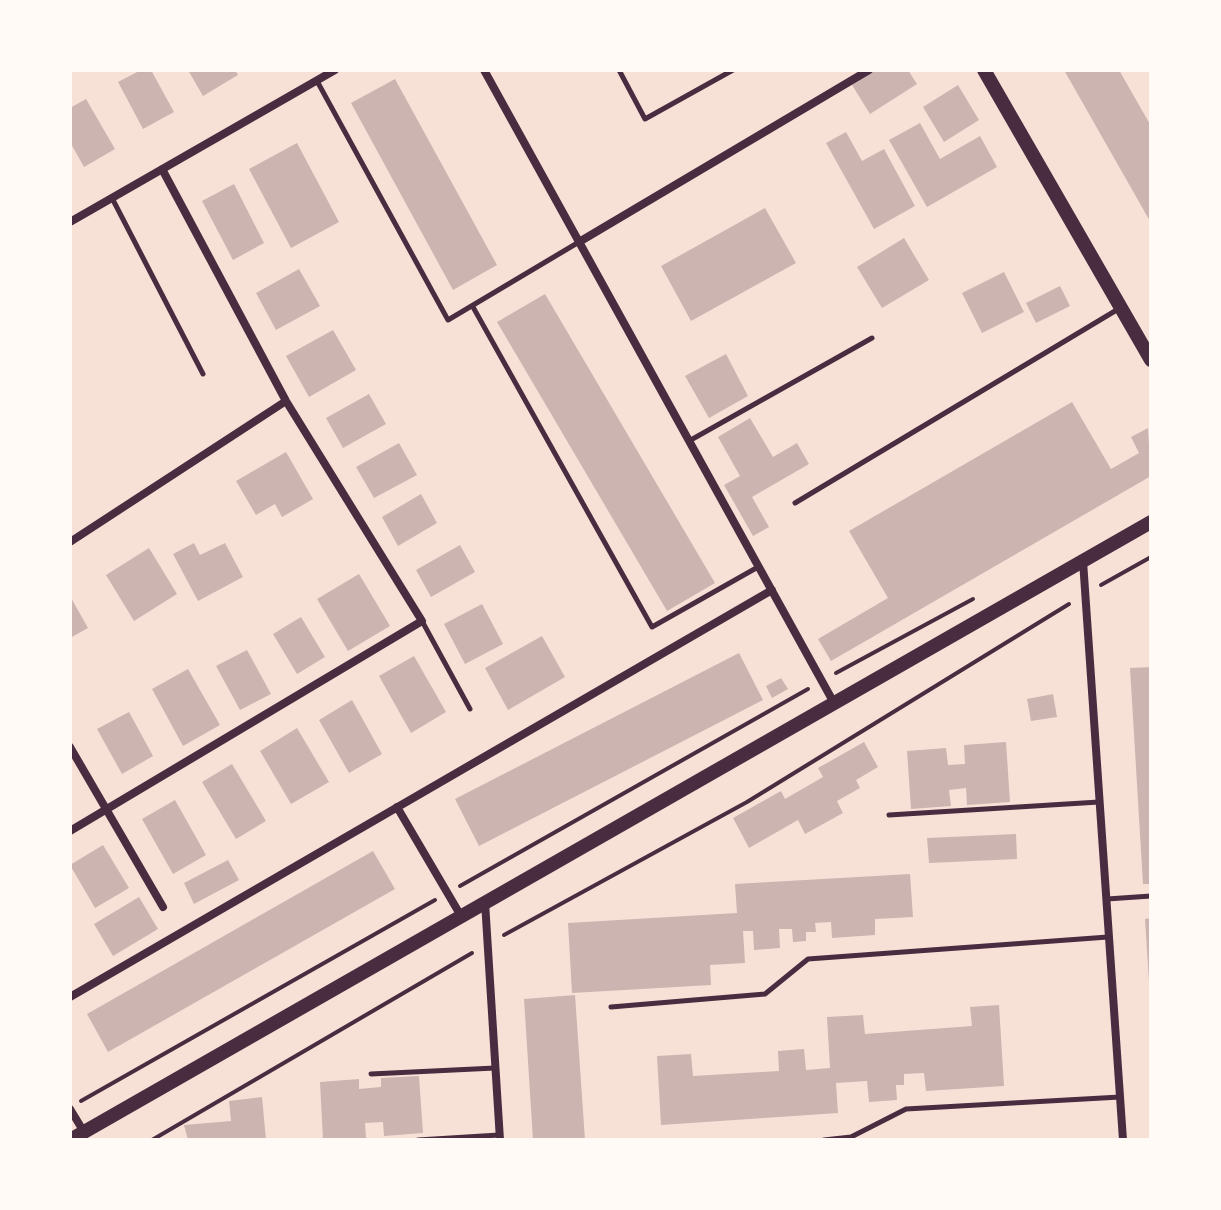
<!DOCTYPE html>
<html>
<head>
<meta charset="utf-8">
<style>
  body { margin:0 }
  #map { position:relative; width:1221px; height:1210px; overflow:hidden; background:#f7e1d7; font-family:Inter,sans-serif }
  canvas { display:block }
  .frame { position:absolute; inset:0; border:72px solid #fffaf5; pointer-events:none }
</style>
</head>
<body>
<div id="map">
<canvas width="1221" height="1210"></canvas>
<div class="frame"></div>
</div>
<script>
const g = document.querySelector('canvas').getContext('2d');
g.lineJoin = 'round';
function fill(path, color) {
  g.fillStyle = color;
  g.fill(path, 'evenodd');
}
function shape(rows) {
  const path = new Path2D();
  for (const r of rows) {
    path.moveTo(r[0], r[1]);
    for (let i = 2; i < r.length; i += 2) path.lineTo(r[i], r[i + 1]);
  }
  return path;
}
function trace(path, color, width, dash) {
  g.strokeStyle = color;
  g.lineWidth = width;
  g.lineCap = dash ? 'butt' : 'round';
  g.setLineDash(dash || []);
  g.stroke(path);
}
const building = shape([
  [141,70,151,70,174,112,143,129,118,82],
  [188,70,235,70,238,75,203,96],
  [875,70,908,70,917,84,870,114,852,85],
  [1064,70,1119,70,1151,126,1151,223],
  [395,79,497,265,453,290,351,103],
  [958,85,979,120,944,142,923,107],
  [86,99,115,149,84,167,70,142,70,108],
  [920,123,940,159,980,136,997,167,927,207,889,140],
  [846,132,862,161,884,149,915,206,874,229,826,143],
  [297,143,339,222,291,248,249,169],
  [234,184,264,243,233,260,202,201],
  [765,208,796,263,691,321,661,266],
  [904,238,929,280,882,308,857,267],
  [299,269,320,306,276,330,256,293],
  [1004,272,1024,312,982,333,962,293],
  [1060,286,1070,306,1036,323,1026,303],
  [545,294,715,583,667,611,497,322],
  [333,330,356,370,309,397,286,356],
  [726,354,748,396,709,418,685,376],
  [369,394,386,424,343,448,326,418],
  [1072,402,1111,469,1139,453,1131,437,1148,428,1151,476,831,661,818,639,888,598,849,531],
  [750,418,773,457,797,443,809,464,752,497,769,527,753,536,724,485,740,476,718,437],
  [399,443,417,475,374,498,356,467],
  [286,452,313,499,282,517,275,504,256,515,236,481],
  [421,494,437,523,398,546,382,517],
  [194,543,200,555,225,543,243,577,198,601,173,554],
  [460,545,475,572,431,597,416,570],
  [149,548,177,594,134,621,106,575],
  [359,574,390,626,348,651,317,599],
  [70,596,88,628,70,638],
  [482,604,503,644,465,664,444,624],
  [301,617,325,657,297,674,273,634],
  [542,636,565,677,508,710,485,668],
  [247,650,271,694,240,710,216,666],
  [739,653,763,700,479,846,455,799],
  [414,656,446,712,411,733,379,676],
  [1151,667,1151,884,1143,884,1130,668],
  [188,669,220,725,183,746,152,689],
  [781,678,788,689,772,698,766,686],
  [1053,694,1057,717,1031,721,1027,699],
  [352,700,382,754,349,773,319,720],
  [129,712,153,756,122,774,97,729],
  [297,728,329,782,291,804,260,751],
  [864,742,878,767,856,780,860,788,837,801,843,813,805,834,798,820,749,848,733,818,781,791,785,799,823,777,818,768],
  [1006,742,1010,802,967,805,966,788,949,790,951,806,911,809,907,751,946,748,948,765,965,764,964,745],
  [232,764,266,821,236,839,202,782],
  [175,800,206,855,173,874,142,819],
  [1016,834,1017,859,929,863,927,838],
  [103,845,129,888,95,908,70,865],
  [373,851,395,889,108,1052,87,1014],
  [228,860,239,880,194,904,184,883],
  [910,874,913,917,875,919,875,935,832,938,831,922,815,923,816,932,806,932,806,941,793,942,792,929,779,929,780,948,754,950,753,931,743,931,745,963,710,965,711,985,572,993,568,923,737,913,735,884],
  [139,897,158,929,113,956,94,924],
  [1151,918,1151,982,1149,982,1145,919],
  [575,995,585,1140,533,1140,524,999],
  [999,1005,1004,1086,926,1091,924,1073,904,1074,904,1085,896,1085,897,1100,869,1102,867,1081,836,1083,838,1113,661,1125,657,1056,691,1054,693,1076,779,1071,778,1051,804,1049,806,1070,830,1068,827,1017,863,1015,865,1034,972,1026,970,1007],
  [419,1076,423,1133,384,1136,383,1122,365,1123,366,1138,323,1140,320,1082,359,1079,359,1089,381,1087,381,1078],
  [262,1097,266,1140,188,1140,184,1125,231,1121,229,1101]
]);
const path = shape([
  [1101,585,1151,557],
  [836,673,973,599],
  [460,886,808,689],
  [504,935,747,802,1069,604],
  [81,1101,435,900],
  [152,1140,472,953]
]);
const service = shape([
  [619,70,645,119,733,70],
  [317,81,448,320,579,242],
  [112,198,203,374],
  [473,307,652,627,758,567],
  [689,441,872,338],
  [795,503,1120,308],
  [422,621,470,709],
  [889,815,1099,802],
  [1107,899,1151,896],
  [611,1007,765,994,808,959,1108,937],
  [371,1074,495,1068],
  [418,1140,499,1135],
  [824,1140,851,1137,906,1109,1120,1097]
]);
const minor = shape([
  [484,70,834,703],
  [70,222,335,70],
  [579,242,869,70],
  [70,542,286,401],
  [1083,561,1123,1140],
  [70,747,163,907],
  [397,807,461,916],
  [70,831,422,621,286,401,162,169],
  [485,902,500,1140],
  [70,997,772,590],
  [70,1109,84,1132]
]);
const tertiary = shape([
  [984,70,1151,360],
  [70,1140,1151,522]
]);
fill(building, '#ccb4b1');
trace(path, '#4a2c40', 4);
trace(service, '#4a2c40', 5);
trace(minor, '#4a2c40', 8);
trace(tertiary, '#4a2c40', 14);
</script>
</body>
</html>
